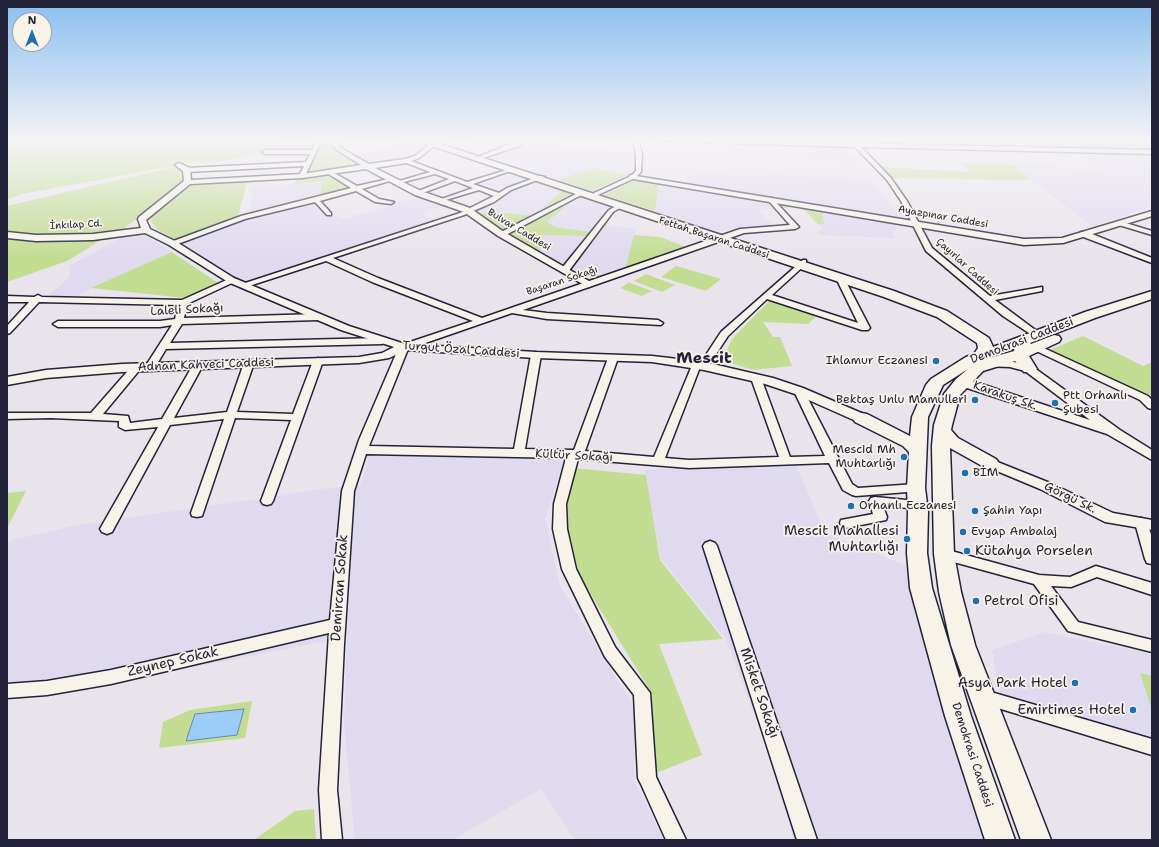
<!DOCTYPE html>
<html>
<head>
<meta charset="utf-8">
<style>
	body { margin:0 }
	#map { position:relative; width:1159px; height:847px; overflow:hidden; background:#e9e4ec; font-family:"Shantell Sans",sans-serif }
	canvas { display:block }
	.frame { position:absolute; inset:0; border:8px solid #22223b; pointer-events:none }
	.north { position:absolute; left:12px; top:12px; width:40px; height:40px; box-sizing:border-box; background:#f7f3e8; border:1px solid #a29fa3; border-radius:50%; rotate:0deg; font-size:11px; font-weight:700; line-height:16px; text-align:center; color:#22223b }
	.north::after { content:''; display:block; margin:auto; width:14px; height:18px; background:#1f6fb2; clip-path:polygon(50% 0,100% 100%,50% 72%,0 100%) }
</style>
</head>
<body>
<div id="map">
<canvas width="1159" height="847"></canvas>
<div class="frame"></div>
<div class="north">N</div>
</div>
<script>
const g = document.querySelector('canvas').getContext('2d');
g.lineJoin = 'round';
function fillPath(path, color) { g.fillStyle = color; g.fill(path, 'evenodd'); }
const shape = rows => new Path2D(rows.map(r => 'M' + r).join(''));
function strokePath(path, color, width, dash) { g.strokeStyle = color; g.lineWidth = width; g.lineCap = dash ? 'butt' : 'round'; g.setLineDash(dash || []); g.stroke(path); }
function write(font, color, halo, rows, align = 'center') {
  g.font = font + ' "Shantell Sans",sans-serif'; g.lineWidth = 3.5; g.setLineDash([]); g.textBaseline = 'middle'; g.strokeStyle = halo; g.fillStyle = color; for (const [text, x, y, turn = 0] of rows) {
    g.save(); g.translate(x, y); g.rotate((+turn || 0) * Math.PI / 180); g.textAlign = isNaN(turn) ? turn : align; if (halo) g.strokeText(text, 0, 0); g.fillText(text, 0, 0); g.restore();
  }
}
fillPath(shape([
	[414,141,423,145,414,157,404,160,372,165,354,155],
	[466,141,517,141,500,149],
	[527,141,560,141,557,146,633,151,632,171,626,177,593,191,487,157,525,144],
	[857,141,1007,141,1012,146,860,144],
	[720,145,847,148,860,163,729,156],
	[1077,152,1152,154,1152,206,1092,227,1013,165,1051,166,1105,172],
	[507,172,563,190,534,216,497,212,477,214,468,208,497,197,472,184],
	[698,174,764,176,773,174,874,181,901,218,684,183,690,176],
	[321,182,321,197,311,200,327,217,335,215,345,219,403,201,423,197,445,205,422,214,435,220,244,282,180,242,249,217,253,186],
	[659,184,769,201,775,208,759,210,774,227,713,231,655,211],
	[575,199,587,199,612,206,598,224,636,229,625,269,591,281,539,253,543,235,588,236,591,232,555,227,547,222],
	[822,210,891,222,897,226,892,235,896,238,816,235,822,228,818,224,824,224],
	[146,236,173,252,92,288,75,297,49,295,70,277,69,266,122,237],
	[370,454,565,456,545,519,560,586,635,709,634,781,664,840,575,840,541,789,452,840,355,840,344,725,347,637,64,693,7,699,7,544,12,540,78,525,337,487,360,486],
	[796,464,825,533,912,568,988,840,794,840,763,738,726,639,661,559,645,470],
	[1044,632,1152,654,1152,748,1002,705,992,650]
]), '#dfdaee');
fillPath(shape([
	[7,141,272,141,273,143,262,152,221,162,189,163,22,194,7,200],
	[1018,141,1152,141,1152,150,1037,147,1022,144],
	[324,143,329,144,360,165,308,173,319,145],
	[962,163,1013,165,1032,180,892,178,881,167,971,172],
	[173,167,180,171,184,182,122,230,97,233,43,235,7,231,7,206],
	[593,168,628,175,593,191,559,180],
	[325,174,352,188,321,197,321,182,294,183,297,178],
	[633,181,659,184,655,211,604,195],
	[247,182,238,216,175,239,156,229,149,218,193,184],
	[563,190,575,194,534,216,503,229,477,214,497,212,534,216],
	[578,196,587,199,575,199,547,222,555,227,591,232,588,236,543,235,539,253,507,233],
	[777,202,822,210,824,224,818,224,801,207,783,208],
	[634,235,661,237,688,248,625,269],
	[7,239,32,241,103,239,67,261,7,282],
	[172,252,218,283,185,298,91,288],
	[676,266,721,279,706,291,661,277],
	[646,274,675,285,662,292,634,281],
	[630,282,630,283,652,291,642,296,620,288],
	[770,300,818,315,808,324,763,322,773,337,780,337,792,366,754,370,726,362,723,359,732,339],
	[1083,336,1143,366,1152,362,1152,395,1141,394,1053,354,1050,350],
	[574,468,646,475,660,560,723,639,659,644,702,755,656,773,651,692,580,577,567,529,568,499],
	[26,491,7,528,7,493],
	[1140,673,1152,676,1152,707,1151,707],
	[252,701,245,738,159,748,163,722,190,710],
	[314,809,316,840,254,840,295,811]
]), '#c2dc92');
const water = shape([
	[244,709,237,735,186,741,195,714,244,709]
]);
fillPath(water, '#9ccdf8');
strokePath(water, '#6b89ac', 1);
const minor = shape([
	[322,141,331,141,319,146,305,176,302,178,299,176,304,166,187,172,184,170,187,168,306,162,310,154,265,154,262,152,265,150,312,150,315,144,322,141],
	[633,141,639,141,642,155,641,172,635,178,598,195,594,195,594,193,631,176,636,171,636,155,633,141],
	[664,141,759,141,1152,150,1152,154,861,147,891,178,907,201,932,248,990,296,1042,287,1042,291,995,300,1038,332,1040,334,1035,337,1003,316,926,251,901,201,887,180,855,147,664,141],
	[406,159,467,182,510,169,510,171,473,184,499,193,507,188,540,176,545,177,511,190,494,202,464,215,333,258,378,278,482,318,740,229,790,225,768,200,768,198,772,198,799,227,795,229,744,233,523,310,547,313,658,320,663,323,661,325,547,319,512,313,408,349,369,446,514,449,531,355,536,352,541,355,525,449,574,450,608,358,613,355,618,358,585,451,654,457,693,363,700,364,721,332,803,260,806,260,806,264,772,295,858,323,836,278,840,276,843,276,870,328,868,330,862,330,767,299,728,336,707,368,700,367,665,458,689,460,779,457,751,378,756,375,761,378,790,457,825,456,794,391,799,388,804,391,852,484,858,488,916,484,920,485,922,488,920,491,856,496,852,495,843,490,829,463,689,468,578,459,566,504,567,529,576,569,615,647,650,693,656,777,686,840,666,840,641,784,638,778,634,695,605,657,562,569,553,529,554,504,566,458,366,454,354,491,344,644,337,790,342,840,322,840,319,790,329,633,111,684,47,695,7,698,7,684,47,681,111,670,330,620,342,491,359,440,399,347,401,345,473,321,372,282,326,261,246,287,243,287,239,285,460,213,494,196,479,190,439,202,439,200,473,188,455,181,420,194,416,194,416,192,449,179,435,174,396,184,396,182,430,172,404,162,403,161,406,159],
	[329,170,357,186,393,178,393,180,362,189,379,199,394,202,391,204,375,202,356,191,320,201,331,213,331,215,327,215,315,202,245,219,175,245,168,243,241,216,351,188,327,173,327,171,329,170],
	[578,193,583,194,504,236,497,234,578,193],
	[618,205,623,206,613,212,568,272,562,272,562,268,609,210,618,205],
	[1119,221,1152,231,1152,235,1119,225,1119,221],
	[1081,232,1087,232,1152,258,1152,263,1081,236,1081,232],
	[231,278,234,278,234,282,187,304,184,318,318,314,322,317,318,320,182,324,170,343,382,338,387,341,382,344,166,349,154,369,150,370,145,367,172,325,160,327,58,327,53,324,58,321,160,321,175,319,178,305,39,302,10,333,7,334,7,326,29,302,7,302,7,296,34,297,38,295,42,297,182,300,231,278],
	[1035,344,1148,396,1152,400,1152,409,1148,408,1140,400,1032,349,1030,347,1032,345,1035,344],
	[318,358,323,361,273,501,271,504,267,505,263,504,261,501,291,420,235,418,203,513,202,516,197,517,192,516,191,513,224,419,170,425,112,532,107,534,102,532,100,529,158,427,125,430,119,427,119,421,51,418,7,419,7,413,91,413,133,365,137,364,142,367,103,414,128,416,130,423,162,419,193,365,198,362,203,365,174,418,227,412,244,363,249,360,254,363,237,412,293,414,313,361,318,358],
	[875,497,917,501,924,512,922,515,918,516,914,515,909,508,883,506,887,517,886,520,846,528,841,526,840,523,841,520,873,514,869,501,871,498,875,497],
	[1141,518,1146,520,1147,523,1152,537,1152,564,1147,563,1145,559,1135,523,1136,520,1141,518],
	[710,541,715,543,717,546,817,840,797,840,703,546,705,543,710,541],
	[944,549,1039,575,1070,577,1096,566,1152,583,1152,595,1097,577,1071,587,1051,586,1078,622,1152,640,1152,652,1068,631,1034,584,939,558,937,554,939,550,944,549],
	[984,690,1152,739,1152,755,978,702,976,697,978,692,984,690]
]);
const tertiary = shape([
	[329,141,336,141,341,148,369,164,405,159,415,156,430,144,434,144,434,146,419,158,406,163,375,168,421,191,470,208,504,232,594,284,589,287,586,286,498,236,464,212,415,195,366,169,302,178,190,184,146,220,150,229,175,241,234,278,349,326,405,344,536,352,652,356,704,362,773,378,803,388,866,415,867,418,861,422,856,421,795,394,765,384,704,370,652,362,536,358,406,350,389,358,359,363,122,372,46,378,7,385,7,377,46,370,122,364,359,357,382,353,394,347,341,330,228,282,169,245,145,233,93,240,36,241,7,238,7,232,36,235,93,234,141,228,138,219,139,217,184,181,183,171,175,165,179,163,190,168,191,180,302,174,361,165,337,150,329,141],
	[517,141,525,141,519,146,483,158,478,157,517,141],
	[630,175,1024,239,1062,238,1152,211,1152,216,1063,243,1024,245,633,179,629,177,630,175],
	[987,361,1010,361,1033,367,1120,430,1152,450,1152,460,1107,434,958,385,956,382,958,379,966,379,1090,420,1025,371,1010,367,983,366,981,364,987,361],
	[990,459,1050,483,1113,513,1152,520,1152,530,1105,522,1040,489,985,466,983,463,985,460,990,459]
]);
const primary = shape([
	[417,141,431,141,894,291,947,311,989,338,993,347,1085,312,1152,291,1152,299,1095,318,1030,343,1031,344,1054,335,1059,336,1061,339,1059,342,1029,356,1037,369,1034,372,1024,372,1015,361,983,371,960,395,952,425,951,430,958,438,996,459,999,463,996,467,990,469,984,467,950,448,954,554,961,592,975,645,1051,840,1021,840,951,645,939,592,934,554,932,446,934,425,944,394,956,379,968,369,943,385,928,417,925,488,928,512,927,553,932,588,971,716,1015,840,985,840,945,716,910,588,907,553,908,512,907,488,909,452,903,446,855,422,853,418,855,414,861,413,867,414,910,436,912,417,926,385,931,379,966,357,974,354,978,348,977,343,937,317,884,297,417,141],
	[1015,348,1014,351,986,359,1015,348]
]);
strokePath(minor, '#22223b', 3);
strokePath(tertiary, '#22223b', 3);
strokePath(primary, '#22223b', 3);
fillPath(minor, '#f7f3e8');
fillPath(tertiary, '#f7f3e8');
fillPath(primary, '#f7f3e8');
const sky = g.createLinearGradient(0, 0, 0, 260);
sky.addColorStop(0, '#89beee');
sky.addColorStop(0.54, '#f5f3f6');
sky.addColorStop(1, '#f5f3f600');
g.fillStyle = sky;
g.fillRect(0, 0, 1159, 260);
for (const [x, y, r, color] of [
	[936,361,4,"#1f6fb2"],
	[975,400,4,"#1f6fb2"],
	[1055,403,4,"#1f6fb2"],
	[904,457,4,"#1f6fb2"],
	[965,473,4,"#1f6fb2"],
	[851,506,4,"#1f6fb2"],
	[975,511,4,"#1f6fb2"],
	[963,532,4,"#1f6fb2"],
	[907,539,4,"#1f6fb2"],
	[967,551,4,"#1f6fb2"],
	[976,601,4,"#1f6fb2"],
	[1075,683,4,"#1f6fb2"],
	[1133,710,4,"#1f6fb2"]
]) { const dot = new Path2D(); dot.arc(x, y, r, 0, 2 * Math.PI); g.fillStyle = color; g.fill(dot); strokePath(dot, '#f7f3e8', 1.5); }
write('10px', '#22223b', '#f7f3e8', [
	["Ayazpınar Caddesi",943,217,10],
	["İnkılap Cd.",76,225,-3],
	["Bulvar Caddesi",519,230,31],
	["Fettah Başaran Caddesi",714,238,18],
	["Çayırlar Caddesi",967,267,42],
	["Başaran Sokağı",562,281,-18]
]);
write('12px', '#22223b', '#f7f3e8', [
	["Laleli Sokağı",187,310,-3],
	["Demokrasi Caddesi",1022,341,-21],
	["Turgut Özal Caddesi",461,350,4],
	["Adnan Kahveci Caddesi",206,365,-2],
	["Karakuş Sk.",1005,396,19],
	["Kültür Sokağı",574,456,3],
	["Görgü Sk.",1070,498,26],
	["Demokrasi Caddesi",972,755,72]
]);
write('12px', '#22223b', '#f7f3e8', [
	["Ihlamur Eczanesi",928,361,"right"],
	["Ptt Orhanlı",1063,396],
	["Şubesi",1063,410],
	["Bektaş Unlu Mamulleri",967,400,"right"],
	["Mescid Mh",896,450,"right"],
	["Muhtarlığı",896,464,"right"],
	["BİM",973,473],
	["Orhanlı Eczanesi",859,506],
	["Şahin Yapı",983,511],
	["Evyap Ambalaj",971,532]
], 'left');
write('14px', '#22223b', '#f7f3e8', [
	["Mescit Mahallesi",899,531],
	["Muhtarlığı",899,547],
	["Kütahya Porselen",975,551,"left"],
	["Petrol Ofisi",984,601,"left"],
	["Asya Park Hotel",1067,683],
	["Emirtimes Hotel",1125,710]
], 'right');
write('14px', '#22223b', '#f7f3e8', [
	["Demircan Sokak",340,588,-86],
	["Zeynep Sokak",173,662,-13],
	["Misket Sokağı",759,693,71]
]);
write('bold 16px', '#22223b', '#f7f3e8', [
	["Mescit",704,359]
]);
</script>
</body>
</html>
